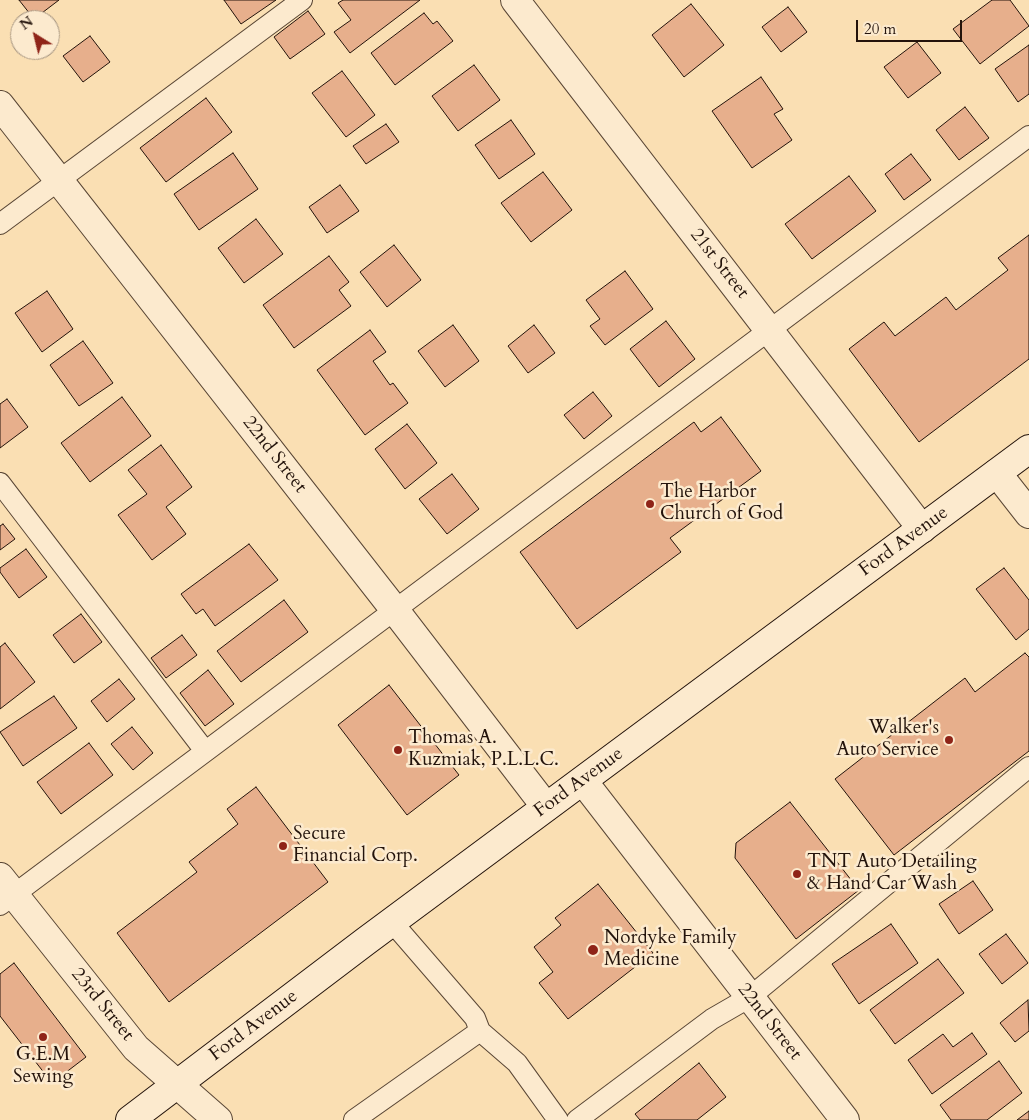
<!DOCTYPE html>
<html>
<head>
<meta charset="utf-8">
<style>
	body { margin:0 }
	#map { position:relative; width:1029px; height:1120px; overflow:hidden; background:#fadfb3; font-family:Cardo,serif }
	canvas { display:block }
	.north { position:absolute; left:10px; top:10px; width:50px; height:50px; box-sizing:border-box; background:#fceace; border:1px solid #a59480; border-radius:50%; rotate:324deg; font-size:14px; font-weight:700; line-height:20px; text-align:center; color:#23130b }
	.north::after { content:''; display:block; margin:auto; width:18px; height:22px; background:#8f2418; clip-path:polygon(50% 0,100% 100%,50% 72%,0 100%) }
	.scale { position:absolute; left:856px; top:20px; width:106px; height:22px; box-sizing:border-box; border:2px solid #23130b; border-top:0; padding-left:6px; font-size:15px; line-height:18px; white-space:nowrap; color:#23130b; -webkit-text-stroke:4px #fceace; paint-order:stroke }
</style>
</head>
<body>
<div id="map">
<canvas width="1029" height="1120"></canvas>
<div class="north">N</div>
<div class="scale">20 m</div>
</div>
<script>
const g = document.querySelector('canvas').getContext('2d');
g.lineJoin = 'round';
function fillPath(path, color) { g.fillStyle = color; g.fill(path, 'evenodd'); }
const shape = rows => new Path2D(rows.map(r => 'M' + r).join(''));
function strokePath(path, color, width, dash) { g.strokeStyle = color; g.lineWidth = width; g.lineCap = dash ? 'butt' : 'round'; g.setLineDash(dash || []); g.stroke(path); }
function write(font, color, halo, rows, align = 'center') {
  g.font = font + ' Cardo,serif'; g.lineWidth = 5; g.setLineDash([]); g.textBaseline = 'middle'; g.strokeStyle = halo; g.fillStyle = color; for (const [text, x, y, turn = 0] of rows) {
    g.save(); g.translate(x, y); g.rotate((+turn || 0) * Math.PI / 180); g.textAlign = isNaN(turn) ? turn : align; if (halo) g.strokeText(text, 0, 0); g.fillText(text, 0, 0); g.restore();
  }
}
const building = shape([
	[19,0,59,0,34,19,19,0],
	[224,0,276,0,241,24,224,0],
	[343,0,420,0,350,53,334,32,351,20,338,3,343,0],
	[992,0,1010,0,1029,26,980,64,953,29,992,0],
	[691,4,724,45,684,77,652,35,691,4],
	[788,7,807,32,781,52,762,27,788,7],
	[308,11,325,34,290,59,274,37,308,11],
	[424,13,433,24,437,21,453,41,395,85,371,53,424,13],
	[90,36,110,62,83,82,63,56,90,36],
	[917,42,941,73,908,98,884,67,917,42],
	[1029,45,1029,94,1018,102,995,69,1029,45],
	[474,65,500,100,458,131,432,96,474,65],
	[342,71,375,115,346,137,312,93,342,71],
	[761,77,783,109,774,114,792,140,752,168,712,111,761,77],
	[206,98,232,132,166,182,140,148,206,98],
	[965,107,989,138,959,160,936,130,965,107],
	[511,120,535,154,499,179,475,145,511,120],
	[386,124,399,142,366,164,353,146,386,124],
	[233,153,258,189,199,230,174,194,233,153],
	[911,154,931,180,904,200,885,174,911,154],
	[543,172,572,210,531,242,501,203,543,172],
	[849,176,876,211,812,259,785,224,849,176],
	[340,185,359,211,327,233,309,207,340,185],
	[256,219,283,254,244,283,218,248,256,219],
	[1029,235,1029,359,919,442,849,349,884,322,895,336,946,297,956,310,1008,270,998,258,1029,235],
	[394,245,421,280,387,307,360,272,394,245],
	[329,256,349,282,339,290,351,306,294,348,263,305,329,256],
	[625,271,653,309,605,345,590,326,600,319,586,300,625,271],
	[47,291,73,329,42,352,15,313,47,291],
	[666,321,695,359,659,387,630,349,666,321],
	[453,325,479,361,445,387,418,351,453,325],
	[534,325,555,353,528,373,508,346,534,325],
	[370,330,386,352,373,361,390,385,393,383,408,403,365,435,317,370,370,330],
	[83,341,113,383,79,406,50,365,83,341],
	[593,392,612,416,584,439,564,415,593,392],
	[122,397,151,436,90,482,61,443,122,397],
	[7,399,28,427,0,448,0,404,7,399],
	[721,417,761,471,670,538,681,552,577,629,520,552,694,422,701,432,721,417],
	[407,424,437,463,405,489,375,449,407,424],
	[161,445,192,487,166,507,186,534,152,560,118,515,147,494,128,470,161,445],
	[452,474,479,509,447,534,419,499,452,474],
	[3,524,15,539,0,550,0,526,3,524],
	[249,544,278,580,215,626,203,609,196,614,181,594,249,544],
	[26,549,47,577,19,598,0,572,0,568,26,549],
	[1004,568,1029,600,1029,629,1016,640,976,589,1004,568],
	[284,600,308,632,241,682,217,651,284,600],
	[81,614,102,642,74,663,53,635,81,614],
	[182,635,197,655,166,678,151,658,182,635],
	[5,643,35,682,0,709,0,647,5,643],
	[1025,653,1029,657,1029,751,894,855,835,779,965,678,975,692,1025,653],
	[208,670,234,704,205,726,180,693,208,670],
	[119,679,135,699,107,722,91,701,119,679],
	[389,685,459,775,407,815,338,725,389,685],
	[54,696,77,728,23,766,0,732,54,696],
	[132,727,153,753,133,770,111,744,132,727],
	[89,743,113,775,61,814,37,782,89,743],
	[256,787,328,882,169,1002,117,933,197,872,189,862,238,824,227,809,256,787],
	[790,802,859,890,796,939,735,858,736,843,790,802],
	[973,881,993,910,959,934,939,904,973,881],
	[598,884,653,953,568,1019,539,983,553,972,534,947,561,925,555,918,598,884],
	[891,924,918,963,859,1004,832,964,891,924],
	[1006,934,1028,963,1002,984,979,954,1006,934],
	[938,959,964,993,895,1044,870,1010,938,959],
	[14,963,86,1057,52,1083,0,1016,0,974,14,963],
	[1028,1000,1029,1031,1015,1042,1000,1023,1028,1000],
	[972,1033,987,1054,932,1094,908,1060,943,1034,953,1047,972,1033],
	[999,1061,1022,1093,987,1120,951,1120,940,1105,999,1061],
	[699,1063,726,1097,697,1120,640,1120,635,1114,699,1063],
	[1029,1111,1029,1120,1017,1120,1029,1111]
]);
fillPath(building, '#e7af8c');
strokePath(building, '#23130b', 1);
const service = shape([
	[0,224,302,0],
	[0,483,205,751],
	[0,905,1029,136],
	[480,1031,517,1063,558,1120],
	[354,1120,480,1031,475,1018,392,922],
	[577,1120,712,1019,750,997,1029,767]
]);
const minor = shape([
	[515,0,922,529],
	[0,105,394,609,546,807],
	[997,473,1029,514],
	[583,781,845,1120],
	[0,877,136,1048,218,1120]
]);
const secondary = shape([
	[130,1120,366,941,1029,449]
]);
strokePath(service, '#594635', 22);
strokePath(minor, '#594635', 30);
strokePath(secondary, '#23130b', 30);
strokePath(service, '#fceace', 20);
strokePath(minor, '#fceace', 28);
strokePath(secondary, '#fceace', 28);
for (const [x, y, r, color] of [
	[650,504,5,"#8f2418"],
	[949,740,5,"#8f2418"],
	[398,750,5,"#8f2418"],
	[283,846,5,"#8f2418"],
	[797,874,5,"#8f2418"],
	[593,950,6,"#8f2418"],
	[43,1037,5,"#8f2418"]
]) { const dot = new Path2D(); dot.arc(x, y, r, 0, 2 * Math.PI); g.fillStyle = color; g.fill(dot); strokePath(dot, '#fceace', 2); }
write('19px', '#23130b', '#fceace', [
	["21st Street",719,264,52],
	["22nd Street",274,455,52],
	["Ford Avenue",904,542,-36],
	["Ford Avenue",579,783,-36],
	["23rd Street",102,1005,51],
	["22nd Street",769,1022,52],
	["Ford Avenue",254,1026,-37]
]);
write('19px', '#23130b', '#fceace', [
	["The Harbor",660,493],
	["Church of God",660,515],
	["Walker's",939,729,"right"],
	["Auto Service",939,751,"right"],
	["Thomas A.",408,739],
	["Kuzmiak, P.L.L.C.",408,761],
	["Secure",293,835],
	["Financial Corp.",293,857],
	["TNT Auto Detailing",807,863],
	["& Hand Car Wash",807,885],
	["Nordyke Family",604,939],
	["Medicine",604,961],
	["G.E.M",43,1056,"center"],
	["Sewing",43,1078,"center"]
], 'left');
</script>
</body>
</html>
